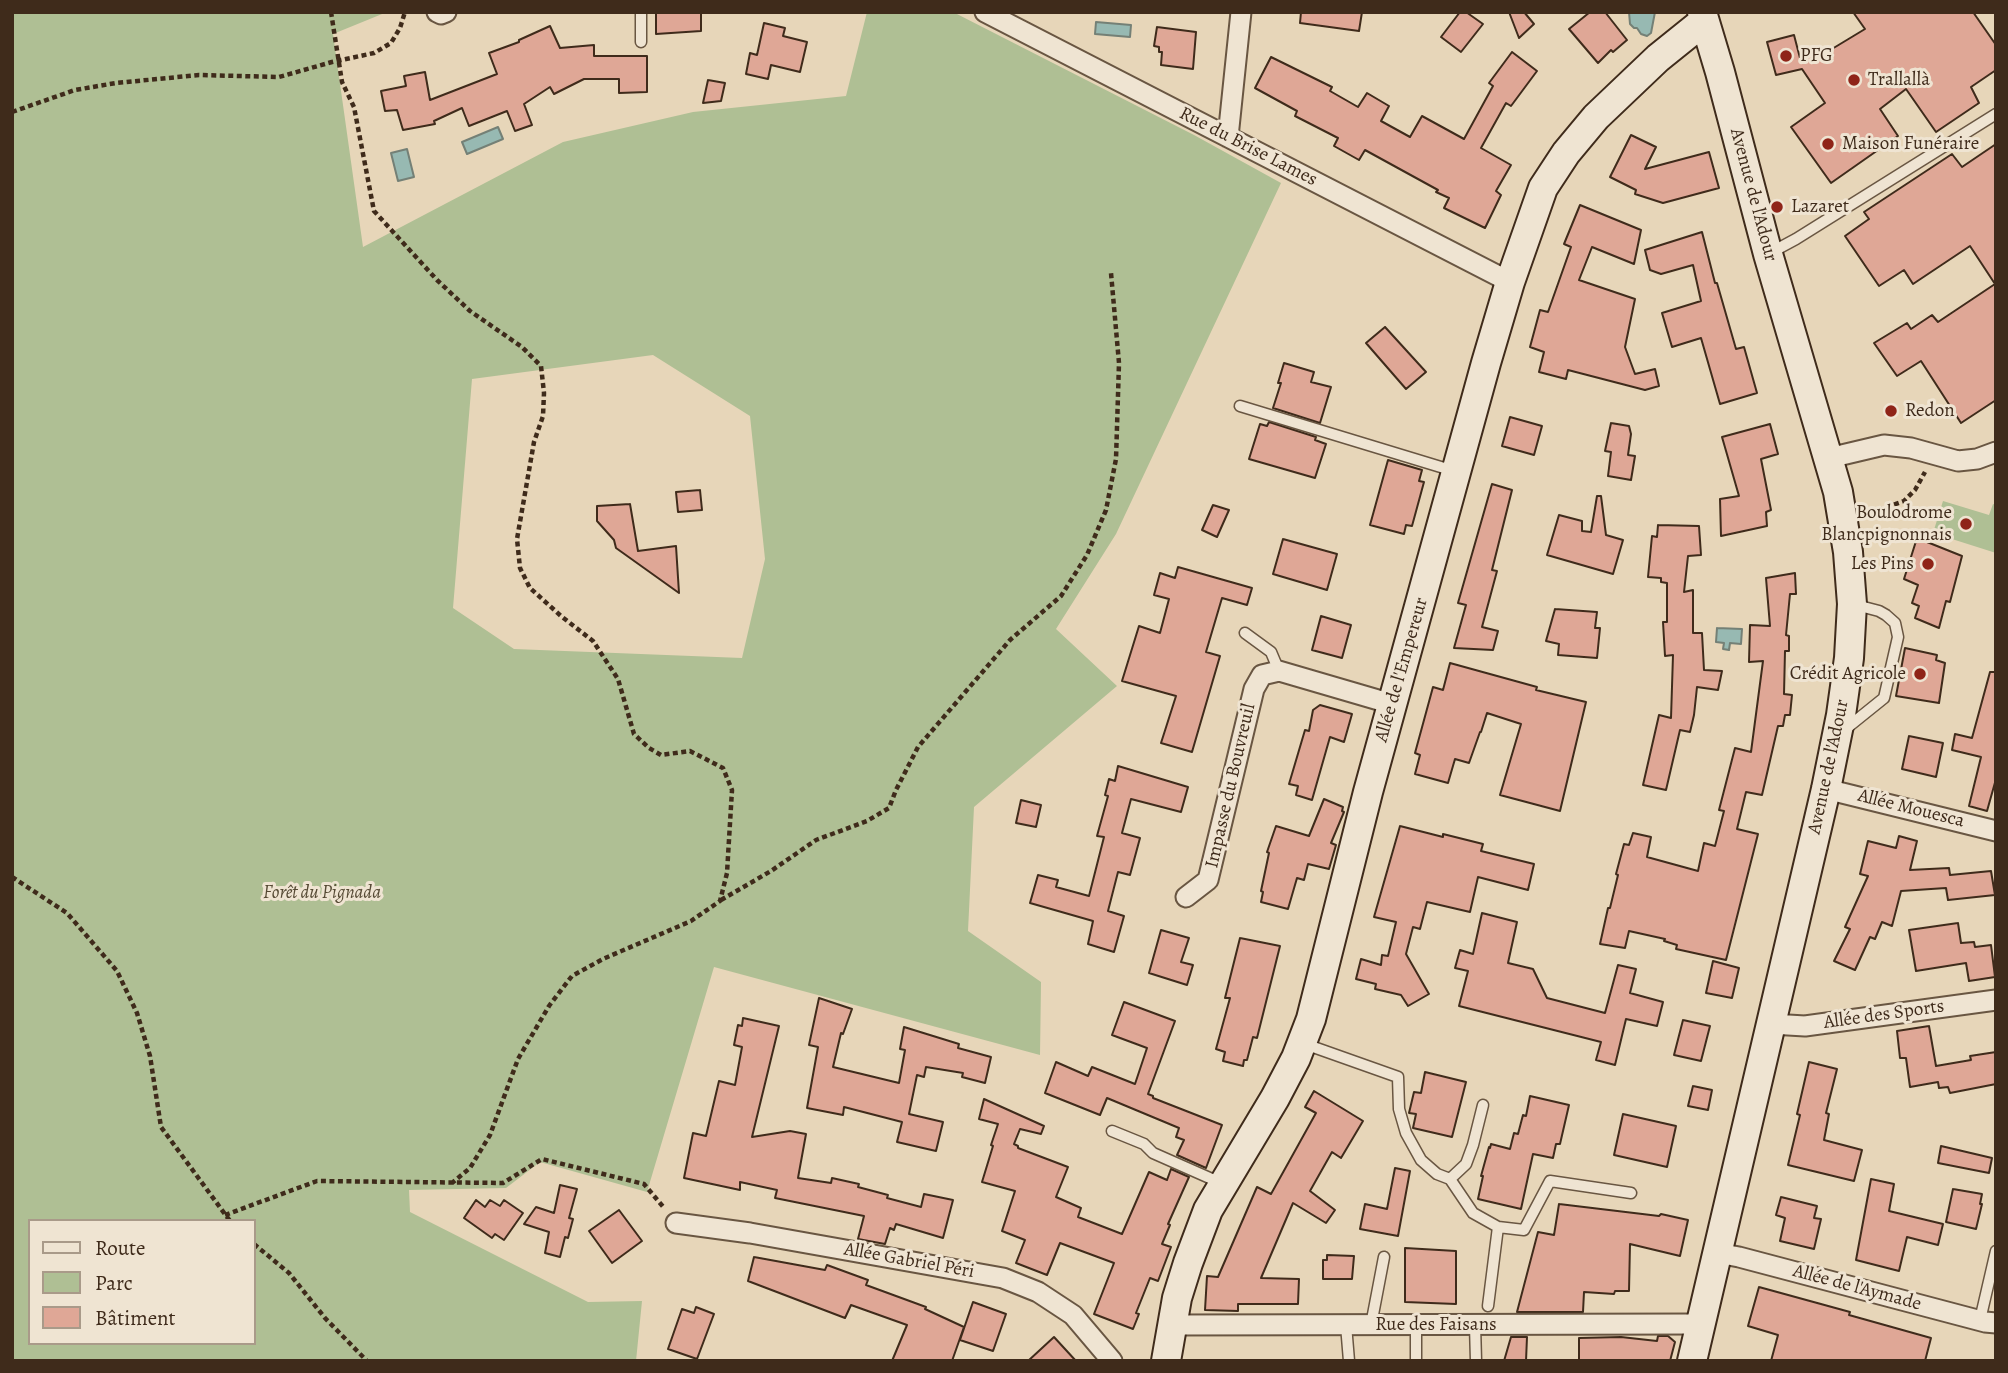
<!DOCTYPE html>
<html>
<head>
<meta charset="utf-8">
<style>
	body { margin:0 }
	#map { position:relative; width:2008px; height:1373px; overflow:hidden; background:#e7d6b9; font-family:Alegreya,serif }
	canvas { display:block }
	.frame { position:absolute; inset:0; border:14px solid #3f2b1b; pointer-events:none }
	.legend { position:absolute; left:28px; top:1219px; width:228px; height:126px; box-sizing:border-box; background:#efe4d2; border:2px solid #a99a89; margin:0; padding:9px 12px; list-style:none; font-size:21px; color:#3f2b1b }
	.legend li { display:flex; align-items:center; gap:14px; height:35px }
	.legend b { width:35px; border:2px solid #a99a89 }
</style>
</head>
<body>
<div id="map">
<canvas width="2008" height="1373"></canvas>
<div class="frame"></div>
<ul class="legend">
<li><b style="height:9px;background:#efe4d2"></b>Route</li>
<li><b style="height:19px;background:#afbf94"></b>Parc</li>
<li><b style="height:19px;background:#dfa796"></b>Bâtiment</li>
</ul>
</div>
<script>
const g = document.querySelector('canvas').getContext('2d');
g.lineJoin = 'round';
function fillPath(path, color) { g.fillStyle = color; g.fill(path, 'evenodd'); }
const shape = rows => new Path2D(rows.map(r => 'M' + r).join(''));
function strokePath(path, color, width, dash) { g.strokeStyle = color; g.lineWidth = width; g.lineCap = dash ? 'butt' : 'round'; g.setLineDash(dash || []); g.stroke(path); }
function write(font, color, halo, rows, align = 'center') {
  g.font = font + ' Alegreya,serif'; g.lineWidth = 6; g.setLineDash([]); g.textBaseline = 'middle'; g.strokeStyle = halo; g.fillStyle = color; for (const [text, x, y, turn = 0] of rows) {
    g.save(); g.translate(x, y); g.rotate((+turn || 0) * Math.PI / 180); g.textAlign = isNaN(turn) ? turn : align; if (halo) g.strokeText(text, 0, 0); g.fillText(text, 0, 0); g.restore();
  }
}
fillPath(shape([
	[12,12,387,12,333,34,363,247,563,142,693,112,846,96,867,12,953,12,1194,135,1281,183,1116,534,1056,629,1117,686,974,807,968,931,1041,982,1040,1055,714,967,647,1192,540,1162,506,1188,409,1190,410,1212,588,1302,642,1301,636,1361,12,1361],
	[653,355,750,416,765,559,742,658,514,649,453,608,472,379],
	[30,1221,254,1221,254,1343,30,1343],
	[1943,501,1989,515,1993,504,1996,505,1996,553,1933,533]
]), '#afbf94');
const water = shape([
	[1629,12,1655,12,1651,33,1647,36,1641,34,1637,28,1634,28,1630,24,1629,12],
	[1096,22,1131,25,1130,37,1095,34,1096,22],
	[498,127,503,139,467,154,462,142,498,127],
	[407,149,414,177,398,181,391,153,407,149],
	[1717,628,1742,629,1741,644,1730,643,1729,650,1723,649,1724,643,1716,642,1717,628]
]);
fillPath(water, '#97b9b2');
strokePath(water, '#748076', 2);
const building = shape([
	[656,12,701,12,701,31,656,34,656,12],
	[1301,12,1362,12,1359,31,1300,23,1301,12],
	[1460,12,1466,12,1483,24,1461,52,1441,37,1460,12],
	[1509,12,1524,12,1534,24,1519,38,1509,12],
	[1590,12,1605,12,1627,40,1613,52,1611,50,1598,63,1569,29,1590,12],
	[1853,12,1973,12,1996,45,1996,70,1971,87,1979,103,1936,132,1906,89,1880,109,1898,136,1831,183,1791,127,1825,103,1802,69,1776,75,1767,42,1794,35,1800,58,1818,47,1822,55,1865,29,1853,12],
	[764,23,785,28,783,36,807,42,800,72,771,65,768,79,746,74,750,53,757,55,764,23],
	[550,26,560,48,594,45,594,56,647,56,647,92,619,93,619,79,584,79,554,94,550,87,524,104,532,125,515,131,507,111,469,126,462,108,434,121,435,124,403,130,397,110,385,111,381,91,406,86,404,76,425,72,430,100,497,74,489,53,519,42,519,40,550,26],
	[1157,27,1196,32,1193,69,1161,65,1162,52,1159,52,1159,47,1154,46,1157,27],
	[1512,52,1537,71,1511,106,1506,103,1481,148,1511,165,1496,191,1501,195,1485,228,1444,208,1449,198,1436,192,1438,190,1365,150,1359,160,1334,146,1338,138,1295,116,1297,111,1255,88,1271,57,1332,87,1330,91,1358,107,1367,93,1389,106,1381,121,1410,137,1422,116,1464,139,1493,86,1489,83,1512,52],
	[708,80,725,83,721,101,703,103,708,80],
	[1631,135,1656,147,1645,169,1709,152,1719,188,1663,203,1635,194,1636,190,1610,177,1631,135],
	[1996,144,1996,400,1961,423,1921,361,1897,376,1874,343,1907,323,1911,329,1932,315,1938,322,1995,284,1970,246,1913,284,1904,270,1879,286,1845,236,1869,219,1864,212,1952,154,1962,167,1996,144],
	[1580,205,1641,230,1634,264,1592,247,1579,280,1635,299,1625,347,1635,374,1655,369,1659,386,1645,390,1568,370,1566,379,1539,372,1544,352,1530,347,1540,310,1548,312,1571,247,1564,244,1580,205],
	[1702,232,1715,283,1717,283,1736,349,1744,347,1757,393,1720,404,1701,338,1672,347,1662,313,1701,301,1693,265,1661,274,1650,270,1645,250,1702,232],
	[1385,327,1426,372,1406,389,1366,343,1385,327],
	[1284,363,1314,372,1311,382,1331,387,1320,423,1273,408,1281,383,1278,383,1284,363],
	[1510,417,1542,426,1534,455,1502,446,1510,417],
	[1269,422,1316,437,1315,440,1326,444,1315,478,1249,459,1260,424,1267,426,1269,422],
	[1611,423,1629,426,1631,434,1628,455,1635,456,1631,480,1608,476,1611,452,1605,451,1611,423],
	[1770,424,1778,454,1761,459,1771,510,1766,512,1767,526,1721,536,1720,499,1739,496,1722,437,1770,424],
	[1388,460,1422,470,1419,481,1424,482,1412,526,1406,525,1404,534,1370,525,1388,460],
	[1492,484,1512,490,1492,570,1497,571,1482,627,1498,631,1493,650,1454,648,1466,605,1458,603,1492,484],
	[700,490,702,510,678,512,676,492,700,490],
	[1597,496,1601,496,1606,535,1623,540,1613,574,1547,555,1559,515,1582,521,1582,531,1591,532,1597,496],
	[630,504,638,551,676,546,679,593,616,548,614,540,597,521,597,506,630,504],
	[1213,505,1229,510,1217,537,1202,530,1213,505],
	[1658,525,1699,526,1701,555,1688,556,1684,592,1693,590,1693,633,1702,633,1704,670,1722,671,1718,690,1697,687,1694,715,1690,732,1680,730,1666,790,1643,785,1659,715,1671,718,1673,655,1665,656,1663,622,1667,622,1667,583,1661,582,1661,578,1648,577,1652,536,1657,537,1658,525],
	[1917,538,1962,556,1950,602,1946,601,1939,628,1915,618,1919,606,1912,603,1918,585,1904,579,1917,538],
	[1283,539,1337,554,1327,590,1273,574,1283,539],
	[1178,567,1252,588,1247,605,1222,598,1206,652,1220,656,1192,752,1161,743,1176,696,1122,681,1139,626,1160,633,1169,599,1154,595,1160,573,1175,578,1178,567],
	[1795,573,1796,594,1790,594,1786,635,1789,636,1789,651,1785,651,1784,694,1792,695,1790,715,1785,715,1783,726,1778,726,1762,795,1746,792,1737,829,1758,834,1726,960,1676,949,1677,945,1664,941,1665,939,1629,931,1625,948,1600,944,1608,908,1610,908,1618,875,1616,874,1624,844,1629,845,1633,833,1651,837,1647,857,1698,871,1704,843,1715,846,1724,811,1719,810,1735,748,1751,752,1763,661,1749,662,1750,625,1770,626,1766,578,1795,573],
	[1555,609,1597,612,1595,628,1600,628,1597,658,1558,655,1559,644,1546,641,1555,609],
	[1321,616,1351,625,1342,658,1312,650,1321,616],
	[1905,648,1937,655,1936,660,1945,663,1939,703,1896,696,1905,648],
	[1450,663,1537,687,1536,690,1586,702,1560,811,1500,795,1521,724,1487,713,1481,732,1480,732,1469,763,1455,759,1448,783,1415,774,1420,755,1415,753,1433,687,1443,690,1450,663],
	[1990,672,1996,672,1996,779,1987,811,1969,806,1981,757,1952,750,1955,734,1972,738,1990,672],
	[1320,705,1352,714,1344,742,1330,737,1312,800,1296,795,1298,786,1289,784,1305,730,1309,731,1313,710,1320,705],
	[1909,736,1943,743,1936,777,1902,769,1909,736],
	[1118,766,1188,787,1181,812,1131,799,1122,833,1140,838,1130,875,1118,872,1108,911,1124,916,1114,952,1088,944,1093,921,1030,903,1038,875,1058,880,1056,887,1089,896,1104,837,1097,836,1108,796,1105,795,1109,779,1115,781,1118,766],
	[1324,799,1343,807,1342,811,1344,812,1331,843,1336,845,1329,869,1308,864,1304,880,1297,878,1288,909,1261,902,1263,892,1261,891,1269,853,1267,852,1276,826,1309,836,1324,799],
	[1021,800,1041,805,1036,827,1016,823,1021,800],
	[1400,826,1443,837,1443,834,1483,844,1481,851,1534,864,1528,890,1478,877,1470,912,1427,902,1420,929,1413,927,1406,954,1429,994,1408,1006,1401,995,1375,989,1376,984,1356,979,1361,959,1381,965,1382,955,1388,956,1396,922,1374,917,1400,826],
	[1899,836,1917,841,1910,870,1949,868,1950,875,1991,871,1995,895,1948,900,1946,888,1901,891,1892,926,1882,922,1875,939,1870,937,1855,970,1834,961,1850,929,1845,927,1868,876,1860,874,1868,841,1896,848,1899,836],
	[1482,913,1517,922,1508,963,1533,969,1547,998,1605,1013,1618,965,1636,969,1630,993,1663,1002,1657,1026,1626,1019,1615,1065,1596,1060,1601,1042,1459,1006,1468,971,1455,968,1460,950,1473,954,1482,913],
	[1958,923,1961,943,1974,942,1975,947,1991,945,1995,977,1969,981,1966,963,1916,971,1909,930,1958,923],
	[1161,930,1189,938,1181,962,1193,965,1187,985,1149,973,1161,930],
	[1240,938,1280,946,1257,1038,1253,1037,1247,1060,1244,1060,1243,1066,1223,1061,1225,1052,1216,1049,1230,998,1225,998,1240,938],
	[1713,961,1739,968,1732,998,1706,993,1713,961],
	[819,998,852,1009,843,1034,841,1033,833,1067,899,1083,905,1050,900,1049,904,1027,959,1044,958,1048,991,1057,985,1083,962,1077,963,1073,926,1067,924,1077,917,1075,909,1114,943,1122,936,1151,897,1142,902,1122,844,1107,843,1115,807,1108,818,1047,809,1045,819,998],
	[1124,1002,1175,1021,1148,1094,1153,1096,1153,1098,1222,1125,1206,1168,1177,1155,1184,1140,1176,1137,1179,1128,1107,1098,1100,1115,1045,1093,1056,1062,1088,1076,1092,1067,1135,1084,1147,1048,1112,1035,1124,1002],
	[743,1018,779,1026,752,1137,790,1131,806,1134,798,1178,831,1183,832,1178,859,1184,858,1187,888,1195,887,1198,921,1207,924,1194,953,1200,943,1238,896,1224,894,1230,890,1228,885,1244,858,1239,864,1216,775,1198,777,1190,740,1182,740,1190,684,1178,693,1133,706,1136,719,1081,735,1085,742,1047,734,1045,738,1025,742,1026,743,1018],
	[1683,1020,1710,1026,1701,1061,1674,1055,1683,1020],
	[1929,1026,1936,1066,1971,1060,1970,1056,1996,1052,1996,1084,1950,1093,1948,1087,1939,1088,1938,1082,1910,1087,1906,1058,1900,1058,1897,1031,1929,1026],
	[1809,1062,1837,1069,1826,1113,1829,1114,1824,1140,1862,1150,1854,1181,1788,1165,1800,1115,1797,1114,1809,1062],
	[1425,1072,1466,1082,1452,1137,1413,1128,1416,1114,1409,1113,1414,1092,1421,1093,1425,1072],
	[1693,1086,1712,1090,1708,1110,1688,1106,1693,1086],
	[1314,1091,1363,1121,1341,1158,1332,1152,1310,1191,1335,1210,1326,1223,1293,1203,1261,1278,1299,1279,1298,1304,1238,1304,1238,1311,1205,1310,1207,1276,1218,1277,1257,1187,1271,1194,1316,1113,1305,1107,1314,1091],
	[1530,1096,1569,1105,1560,1144,1556,1144,1553,1158,1533,1154,1521,1209,1478,1199,1483,1176,1481,1176,1489,1147,1490,1148,1491,1144,1510,1149,1514,1133,1518,1134,1523,1115,1526,1116,1530,1096],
	[984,1099,1044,1126,1041,1134,1020,1129,1014,1144,1018,1146,1018,1148,1068,1167,1056,1197,1081,1208,1078,1217,1122,1234,1149,1172,1167,1180,1171,1169,1189,1177,1168,1224,1170,1225,1162,1244,1171,1247,1158,1281,1150,1278,1136,1313,1139,1314,1133,1329,1094,1314,1114,1263,1060,1243,1047,1275,1016,1263,1025,1240,1002,1231,1015,1191,982,1182,993,1146,991,1145,998,1124,979,1119,984,1099],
	[1623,1114,1676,1126,1667,1167,1614,1155,1623,1114],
	[1941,1146,1992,1158,1989,1173,1938,1163,1941,1146],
	[1395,1168,1410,1171,1398,1236,1360,1229,1365,1204,1387,1209,1395,1168],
	[1871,1179,1894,1184,1889,1211,1943,1224,1938,1245,1907,1237,1899,1271,1856,1260,1871,1179],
	[560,1185,577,1189,569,1218,573,1219,568,1238,565,1237,560,1257,545,1253,549,1232,524,1224,536,1207,554,1213,560,1185],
	[1953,1189,1982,1194,1980,1204,1982,1204,1976,1229,1946,1222,1953,1189],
	[1781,1197,1817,1206,1814,1218,1821,1219,1814,1249,1780,1241,1785,1218,1776,1215,1781,1197],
	[476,1200,485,1207,490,1200,500,1206,504,1200,523,1213,504,1240,495,1234,492,1238,464,1218,476,1200],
	[1559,1204,1659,1216,1661,1214,1688,1220,1680,1256,1630,1244,1629,1291,1615,1291,1614,1294,1584,1292,1583,1312,1517,1312,1538,1232,1554,1235,1559,1204],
	[619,1210,642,1241,612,1263,589,1231,619,1210],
	[1405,1248,1456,1251,1456,1304,1405,1302,1405,1248],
	[1327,1255,1354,1256,1352,1279,1323,1279,1323,1260,1327,1260,1327,1255],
	[754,1257,825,1270,827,1265,868,1280,866,1285,926,1307,925,1309,964,1327,952,1361,892,1361,907,1325,851,1305,845,1318,748,1281,754,1257],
	[1759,1287,1850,1312,1849,1315,1931,1338,1925,1361,1771,1361,1778,1335,1748,1326,1759,1287],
	[973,1302,1006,1314,993,1351,960,1340,973,1302],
	[696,1307,714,1314,697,1359,668,1349,682,1309,694,1313,696,1307],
	[1658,1336,1668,1336,1675,1342,1670,1361,1579,1361,1579,1338,1621,1337,1657,1341,1658,1336],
	[1054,1337,1076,1361,1028,1361,1054,1337],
	[1511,1337,1527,1337,1526,1361,1504,1361,1511,1337]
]);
fillPath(building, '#dfa796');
strokePath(building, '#3f2b1b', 2);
const lane = shape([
	[641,42,641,12],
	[1770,253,1796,239,1996,114],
	[1240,406,1454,471],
	[1245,633,1271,652,1279,671],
	[1843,731,1884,698,1898,637,1895,623,1886,615,1879,611,1856,605],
	[1302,1043,1398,1077,1399,1109,1406,1133,1421,1160,1437,1174,1450,1179,1466,1164,1473,1145,1483,1105],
	[1112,1131,1144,1144,1153,1153,1221,1183],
	[1450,1179,1473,1213,1498,1227,1524,1230,1550,1181,1631,1193],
	[1488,1306,1498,1227],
	[1980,1320,1996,1251],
	[1346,1325,1349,1361],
	[1371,1325,1384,1257],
	[1416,1325,1416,1361],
	[1475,1325,1476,1361]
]);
const street = shape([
	[437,12,441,14,446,12],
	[985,12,1510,282],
	[1228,137,1241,12],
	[1829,458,1884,445,1911,448,1958,461,1977,459,1996,452],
	[1826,789,1996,831],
	[1186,897,1208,880,1254,689,1262,675,1279,671,1392,704],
	[1771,1024,1805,1026,1996,1000],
	[676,1223,750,1233,1003,1278,1038,1292,1073,1315,1112,1361],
	[1718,1253,1739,1257,1985,1322,1996,1323],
	[1172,1325,1700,1324]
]);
const secondary = shape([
	[1166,1361,1177,1298,1188,1263,1208,1210,1275,1098,1296,1058,1311,1019,1368,792,1486,363,1510,282,1543,188,1566,153,1596,117,1658,58,1704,21],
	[1692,1361,1826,789,1841,715,1849,658,1852,604,1848,552,1838,492,1768,254,1720,72,1702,12]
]);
strokePath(lane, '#695642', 13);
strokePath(street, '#695642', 23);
strokePath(secondary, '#3f2b1b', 32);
strokePath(shape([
	[331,12,342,82,354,107,374,211,437,280,470,311,522,347,541,366,544,393,543,416,534,442,517,539,520,568,530,588,561,616,593,641,618,679,634,734,649,748,661,755,690,751,723,768,732,790,727,873,720,901,691,921,603,959,572,976,549,1006,518,1059,490,1135,470,1168,452,1183],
	[12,112,75,90,116,83,199,75,279,77,332,62,374,53,391,43,400,28,405,12],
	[1870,513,1904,501,1915,490,1925,472],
	[12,877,67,913,117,971,137,1013,150,1056,161,1127,230,1221],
	[721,900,771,871,816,840,867,821,889,808,896,790,918,747,1010,640,1061,596,1087,555,1106,510,1116,459,1119,363,1111,273],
	[225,1215,317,1181,503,1183,542,1159,644,1184,665,1209],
	[254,1244,289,1273,325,1318,367,1361]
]), '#3f2b1b', 4.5, [5, 3.5]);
strokePath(lane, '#efe4d2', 10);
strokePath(street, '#efe4d2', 19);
strokePath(secondary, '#efe4d2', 28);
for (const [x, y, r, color] of [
	[1786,56,7,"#8f2418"],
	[1854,80,7,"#8f2418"],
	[1828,144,7,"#8f2418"],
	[1777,207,7,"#8f2418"],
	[1891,411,7,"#8f2418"],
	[1966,524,7,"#8f2418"],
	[1928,564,7,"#8f2418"],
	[1920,674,7,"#8f2418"]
]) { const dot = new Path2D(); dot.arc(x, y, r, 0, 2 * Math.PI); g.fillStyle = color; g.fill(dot); strokePath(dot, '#efe4d2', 2.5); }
write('19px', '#3f2b1b', '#efe4d2', [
	["PFG",1800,56],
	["Trallallà",1868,80],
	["Maison Funéraire",1842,144],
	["Lazaret",1791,207],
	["Redon",1905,411],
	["Boulodrome",1952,513,"right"],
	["Blancpignonnais",1952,535,"right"],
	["Les Pins",1914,564,"right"],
	["Crédit Agricole",1906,674,"right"]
], 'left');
write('19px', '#3f2b1b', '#efe4d2', [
	["Rue du Brise Lames",1248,147,27],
	["Avenue de l'Adour",1753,195,75],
	["Allée de l'Empereur",1402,670,-74],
	["Avenue de l'Adour",1829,767,-78],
	["Impasse du Bouvreuil",1231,786,-77],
	["Allée Mouesca",1911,809,14],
	["Allée des Sports",1884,1015,-8],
	["Allée Gabriel Péri",909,1261,10],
	["Allée de l'Aymade",1857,1288,15],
	["Rue des Faisans",1436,1325]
]);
write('italic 19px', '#554933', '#efe4d2', [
	["Forêt du Pignada",322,893]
]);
</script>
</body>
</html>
